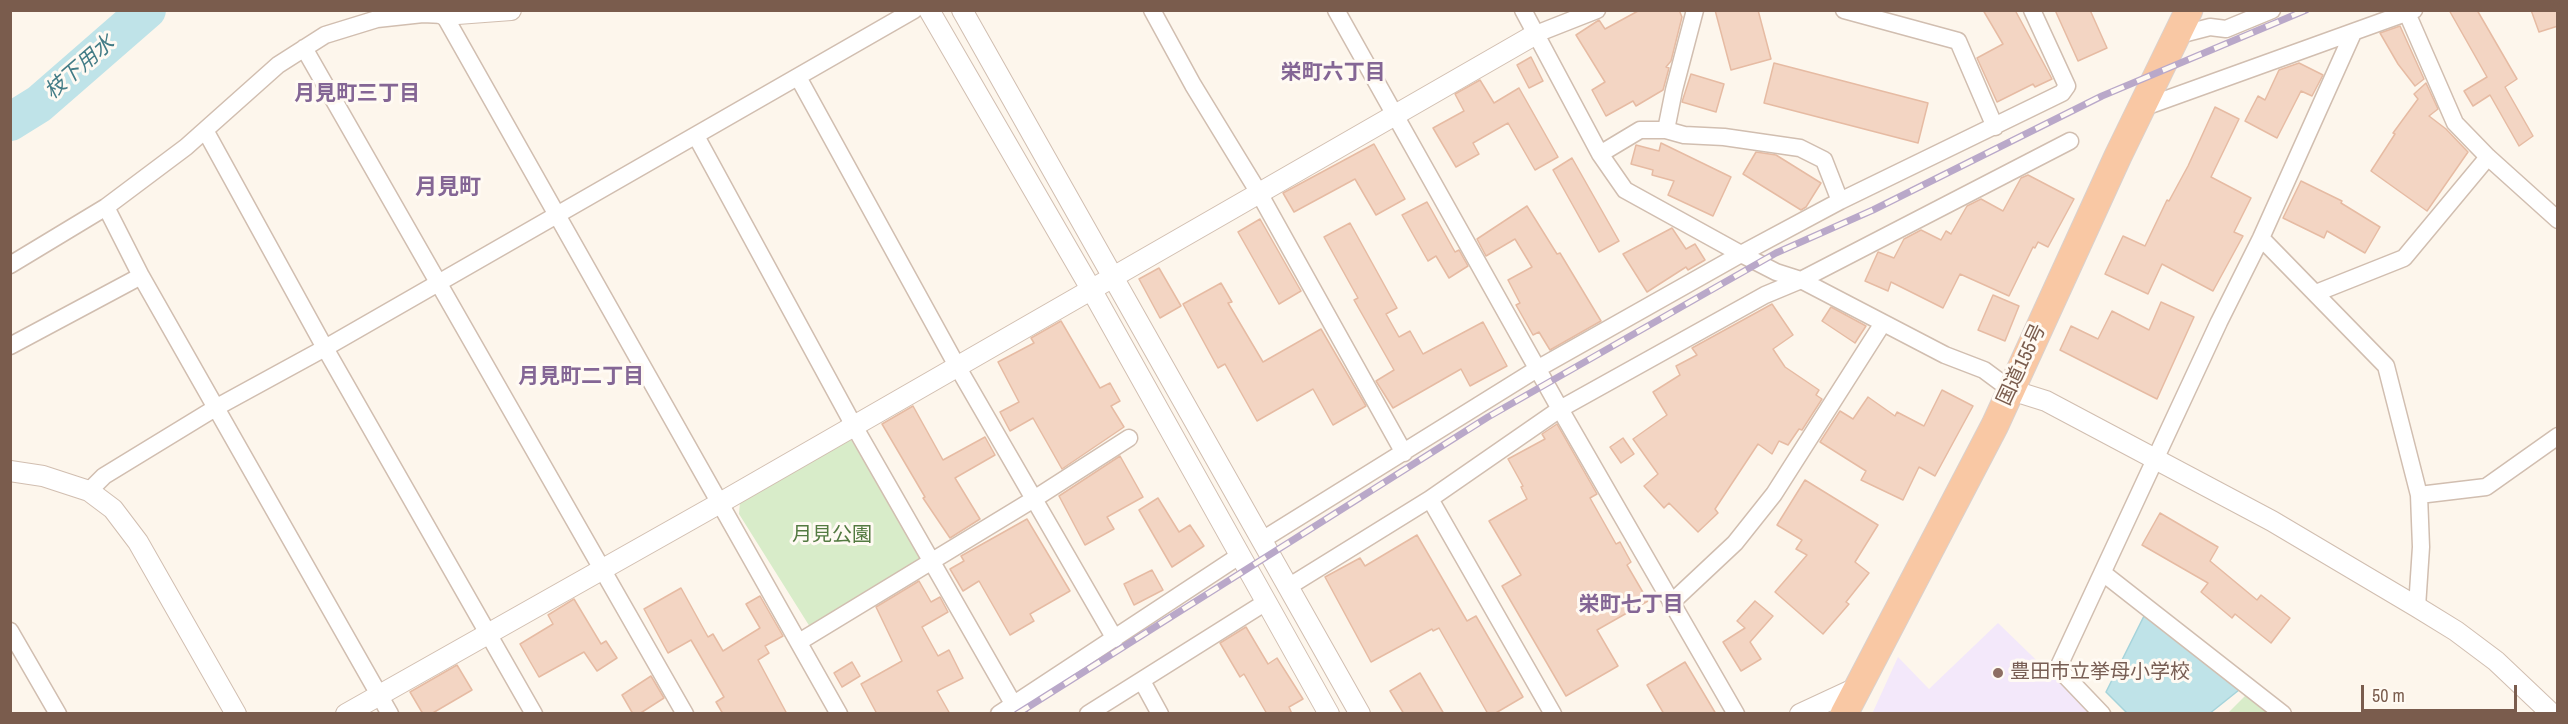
<!DOCTYPE html>
<html>
<head>
<meta charset="utf-8">
<style>
	body { margin:0 }
	#map { position:relative; width:2568px; height:724px; overflow:hidden; background:#fdf6ec; font-family:"Archivo Narrow",sans-serif }
	canvas { display:block }
	.frame { position:absolute; inset:0; border:12px solid #7a5c4d; pointer-events:none }
	.scale { position:absolute; left:2361px; top:685px; width:156px; height:27px; box-sizing:border-box; border:3px solid #7a5c4d; border-top:0; padding-left:8px; font-size:18px; line-height:21px; white-space:nowrap; color:#7a5c4d; -webkit-text-stroke:4px #fffaf3; paint-order:stroke }
</style>
</head>
<body>
<div id="map">
<canvas width="2568" height="724"></canvas>
<div class="frame"></div>
<div class="scale">50 m</div>
</div>
<script>
const g = document.querySelector('canvas').getContext('2d');
g.lineJoin = 'round';
function fillPath(path, color) { g.fillStyle = color; g.fill(path, 'evenodd'); }
const shape = rows => new Path2D(rows.map(r => 'M' + r).join(''));
function strokePath(path, color, width, dash) { g.strokeStyle = color; g.lineWidth = width; g.lineCap = dash ? 'butt' : 'round'; g.setLineDash(dash || []); g.stroke(path); }
function write(font, color, halo, rows, align = 'center') {
  g.font = font + ' "Archivo Narrow","Noto Sans JP",sans-serif'; g.lineWidth = 6; g.setLineDash([]); g.textBaseline = 'middle'; g.strokeStyle = halo; g.fillStyle = color; for (const [text, x, y, turn = 0] of rows) {
    g.save(); g.translate(x, y); g.rotate((+turn || 0) * Math.PI / 180); g.textAlign = isNaN(turn) ? turn : align; if (halo) g.strokeText(text, 0, 0); g.fillText(text, 0, 0); g.restore();
  }
}
fillPath(shape([
	[1998,623,2091,713,1872,714,1898,657,1929,689]
]), '#f3e8fa');
fillPath(shape([
	[850,438,924,559,810,627,739,514,740,502],
	[2247,694,2274,714,2227,714]
]), '#d8ecc9');
const water = shape([
	[2144,616,2160,626,2239,690,2209,714,2127,713,2106,692,2144,616]
]);
fillPath(water, '#bfe3e8');
strokePath(water, '#a5d3da', 1.5);
strokePath(shape([
	[10,122,39,104,147,10]
]), '#bfe3e8', 38);
const building = shape([
	[1679,10,1682,17,1671,61,1666,67,1669,68,1663,90,1636,106,1633,101,1606,116,1592,90,1605,82,1576,35,1599,20,1605,29,1638,11,1679,10],
	[1715,10,1758,10,1771,59,1731,70,1715,10],
	[1983,10,2015,10,2052,79,2035,87,2033,84,1997,102,1977,58,2003,44,1983,10],
	[2055,10,2090,10,2107,48,2078,61,2055,10],
	[2449,10,2477,10,2517,79,2505,87,2533,136,2519,146,2490,95,2473,106,2464,91,2487,77,2449,10],
	[2531,10,2558,10,2558,26,2539,32,2531,10],
	[2400,26,2424,79,2415,86,2398,64,2380,33,2400,26],
	[1531,57,1543,81,1529,88,1517,65,1531,57],
	[1774,63,1928,103,1918,143,1764,103,1774,63],
	[2299,63,2323,75,2312,96,2301,91,2277,138,2245,121,2258,96,2265,100,2279,70,2299,63],
	[1691,74,1724,84,1716,112,1682,102,1691,74],
	[1480,80,1494,103,1519,88,1558,157,1535,170,1508,123,1473,143,1479,154,1456,167,1433,128,1464,111,1455,94,1480,80],
	[2426,83,2438,109,2429,116,2446,129,2468,152,2427,211,2371,171,2395,134,2393,133,2418,99,2414,94,2426,83],
	[2215,107,2239,119,2211,177,2251,198,2234,232,2243,236,2213,291,2162,264,2148,294,2105,274,2123,236,2145,246,2167,200,2169,201,2188,166,2215,107],
	[1661,143,1731,177,1713,216,1668,195,1674,181,1652,175,1653,170,1631,164,1636,145,1659,151,1661,143],
	[1374,144,1405,199,1376,215,1355,179,1294,212,1283,193,1374,144],
	[1756,152,1776,155,1821,183,1806,207,1801,210,1743,174,1756,152],
	[1572,158,1619,241,1599,252,1553,170,1572,158],
	[2028,175,2074,199,2048,247,2038,242,2035,248,2033,247,2009,296,1960,274,1943,308,1891,282,1888,291,1865,281,1878,252,1894,258,1904,239,1921,230,1941,240,1946,231,1951,234,1967,206,1981,199,2003,211,2021,178,2028,175],
	[2301,181,2342,201,2341,203,2380,227,2365,253,2327,231,2324,238,2283,218,2301,181],
	[1427,202,1455,252,1459,250,1468,266,1449,278,1436,256,1428,261,1402,215,1427,202],
	[1527,206,1557,254,1560,253,1601,321,1550,350,1539,332,1533,335,1516,305,1520,303,1508,280,1532,267,1515,239,1486,256,1477,239,1527,206],
	[1260,219,1301,291,1279,304,1238,232,1260,219],
	[1350,223,1397,308,1386,314,1399,337,1410,331,1423,354,1483,322,1507,366,1470,386,1461,369,1393,408,1376,381,1394,370,1354,300,1358,298,1324,237,1350,223],
	[1672,228,1686,249,1695,244,1705,260,1688,270,1686,267,1647,292,1623,254,1672,228],
	[1159,268,1181,306,1160,318,1139,279,1159,268],
	[1221,283,1232,302,1228,303,1263,362,1321,329,1366,406,1333,425,1313,389,1257,421,1225,364,1218,368,1183,304,1221,283],
	[1993,295,2019,306,2005,341,1978,330,1993,295],
	[2161,302,2194,317,2157,399,2060,350,2071,326,2098,339,2112,311,2149,330,2161,302],
	[1772,304,1793,335,1773,349,1785,367,1819,390,1816,395,1822,399,1802,430,1799,429,1788,445,1779,441,1772,454,1758,444,1715,509,1718,513,1698,532,1669,503,1664,508,1644,486,1658,474,1633,439,1667,415,1653,392,1680,375,1676,366,1697,355,1692,348,1772,304],
	[1831,307,1866,326,1855,343,1822,321,1831,307],
	[1061,321,1100,388,1110,383,1120,401,1111,406,1124,427,1062,469,1033,418,1010,431,1000,412,1019,402,998,362,1034,343,1031,338,1061,321],
	[1942,390,1973,406,1935,476,1919,467,1903,500,1861,480,1866,471,1820,442,1840,411,1853,419,1868,397,1895,416,1897,412,1924,426,1942,390],
	[913,406,943,460,985,437,995,455,955,478,980,519,950,538,923,498,925,497,882,424,913,406],
	[1557,424,1597,494,1590,498,1616,544,1620,542,1631,562,1627,565,1648,601,1597,630,1618,666,1566,696,1502,586,1521,575,1489,521,1527,499,1521,487,1523,486,1508,459,1545,439,1542,434,1557,424],
	[1623,438,1634,454,1621,463,1610,447,1623,438],
	[1120,456,1143,497,1107,517,1114,529,1085,545,1059,496,1120,456],
	[1805,480,1878,525,1855,562,1869,573,1846,602,1849,604,1823,634,1775,592,1807,555,1796,549,1802,540,1777,525,1805,480],
	[1158,498,1179,532,1190,525,1204,546,1172,567,1139,510,1158,498],
	[2160,513,2218,547,2210,561,2257,600,2261,595,2290,618,2271,643,2235,614,2232,618,2201,592,2208,583,2142,545,2160,513],
	[1027,519,1070,591,1030,614,1034,621,1010,635,979,581,963,591,950,569,964,561,961,556,1027,519],
	[1417,535,1467,621,1476,616,1523,697,1494,714,1488,714,1439,628,1433,631,1432,629,1371,662,1325,577,1360,558,1365,566,1417,535],
	[1152,570,1163,590,1134,605,1124,584,1152,570],
	[919,581,931,602,940,597,948,612,922,627,938,656,949,650,963,678,937,691,950,714,877,714,861,684,902,661,876,607,919,581],
	[681,588,708,637,713,634,723,651,760,628,746,604,760,596,783,636,765,646,769,653,758,660,787,714,723,714,716,702,724,697,691,640,668,653,644,609,681,588],
	[574,599,601,644,606,641,617,658,597,671,584,652,539,677,520,644,553,624,548,615,574,599],
	[1755,601,1773,616,1750,642,1761,659,1741,671,1723,642,1745,628,1737,621,1755,601],
	[1246,627,1268,664,1277,658,1303,699,1289,707,1292,714,1267,714,1244,674,1240,677,1220,643,1246,627],
	[852,662,860,676,842,687,834,673,852,662],
	[1685,662,1716,714,1664,714,1647,685,1685,662],
	[457,665,472,690,431,714,423,714,410,692,457,665],
	[1420,673,1444,714,1404,714,1390,691,1420,673],
	[651,676,664,698,639,714,633,714,622,695,651,676]
]);
fillPath(building, '#f3d5c3');
strokePath(building, '#e6bba3', 1.5);
const minor = shape([
	[1152,10,1193,85,1259,193,1404,453],
	[1336,10,1560,409,1736,714],
	[1523,10,1600,154,1625,190,1741,254,1776,272,1801,280,1945,355,1984,370,2011,390],
	[1844,10,1958,41,1995,127],
	[2407,13,2455,123,2488,157,2558,220],
	[1536,34,1597,10],
	[2179,35,2210,27,2226,29,2272,10],
	[304,48,685,714],
	[798,77,957,366,1115,639],
	[2142,108,2414,10],
	[205,130,325,348,534,714],
	[1666,130,1674,90,1695,10],
	[696,136,854,426,1019,714],
	[1600,154,1640,130,1666,130,1684,135,1724,137,1800,148,1824,160,1840,201],
	[106,207,141,276,390,714],
	[2261,238,2386,366,2419,495,2421,547,2417,607],
	[10,265,106,207,186,147,278,65,325,35,377,19,423,14,444,15,839,714],
	[2316,293,2404,258,2488,157],
	[10,346,141,276],
	[89,491,104,476,217,407,325,348,914,10],
	[2419,495,2486,487,2558,436],
	[1430,499,1553,714],
	[1262,540,1537,369,1741,254,1840,201,2062,93,2067,86,2032,10],
	[2103,573,2283,714],
	[1288,587,1430,499,1560,409,1765,295,1801,280,2070,141],
	[1671,603,1735,543,1774,494,1883,323],
	[10,631,58,714],
	[799,642,1034,499,1129,438],
	[1142,681,1160,714],
	[999,714,1239,556],
	[1088,714,1266,602],
	[2102,714,2058,668,2219,322,2261,238,2353,33]
]);
const tertiary = shape([
	[929,10,1091,289,1329,714],
	[962,10,1360,714],
	[444,15,511,10],
	[2011,390,2046,401,2272,521,2417,607,2456,631,2496,661,2552,714],
	[10,471,43,476,89,491,113,509,138,542,236,714],
	[346,714,720,503,1536,34],
	[1800,714,1856,688]
]);
const trunk = shape([
	[1844,714,1995,425,2118,156,2189,10]
]);
strokePath(minor, '#d1beb0', 19);
strokePath(tertiary, '#d1beb0', 22);
strokePath(trunk, '#dad1cd', 29);
strokePath(minor, '#fff', 16);
strokePath(tertiary, '#fff', 20);
strokePath(trunk, '#f9c8a4', 27);
const rail = shape([
	[1017,714,1488,417,1776,253,1873,210,2102,96,2306,10]
]);
strokePath(rail, '#b9a8c9', 7);
strokePath(rail, '#fffaf3', 4.5, [14]);
for (const [x, y, r, color] of [
	[1998,673,6,"#8d6e63"]
]) { const dot = new Path2D(); dot.arc(x, y, r, 0, 2 * Math.PI); g.fillStyle = color; g.fill(dot); strokePath(dot, '#fffaf3', 2); }
write('20px', '#7a5c4d', '#fffaf3', [
	["国道155号",2022,365,-65]
]);
write('20px', '#537a41', '#fffaf3', [
	["月見公園",832,536]
]);
write('20px', '#785e54', '#fffaf3', [
	["豊田市立挙母小学校",2010,673]
], 'left');
write('italic 21px', '#437c86', '#fffaf3', [
	["枝下用水",80,68,-41]
]);
write('bold 21px', '#846695', '#fffaf3', [
	["栄町六丁目",1333,73],
	["月見町三丁目",357,94],
	["月見町二丁目",581,377],
	["栄町七丁目",1631,605]
]);
write('bold 22px', '#846695', '#fffaf3', [
	["月見町",448,188]
]);
</script>
</body>
</html>
